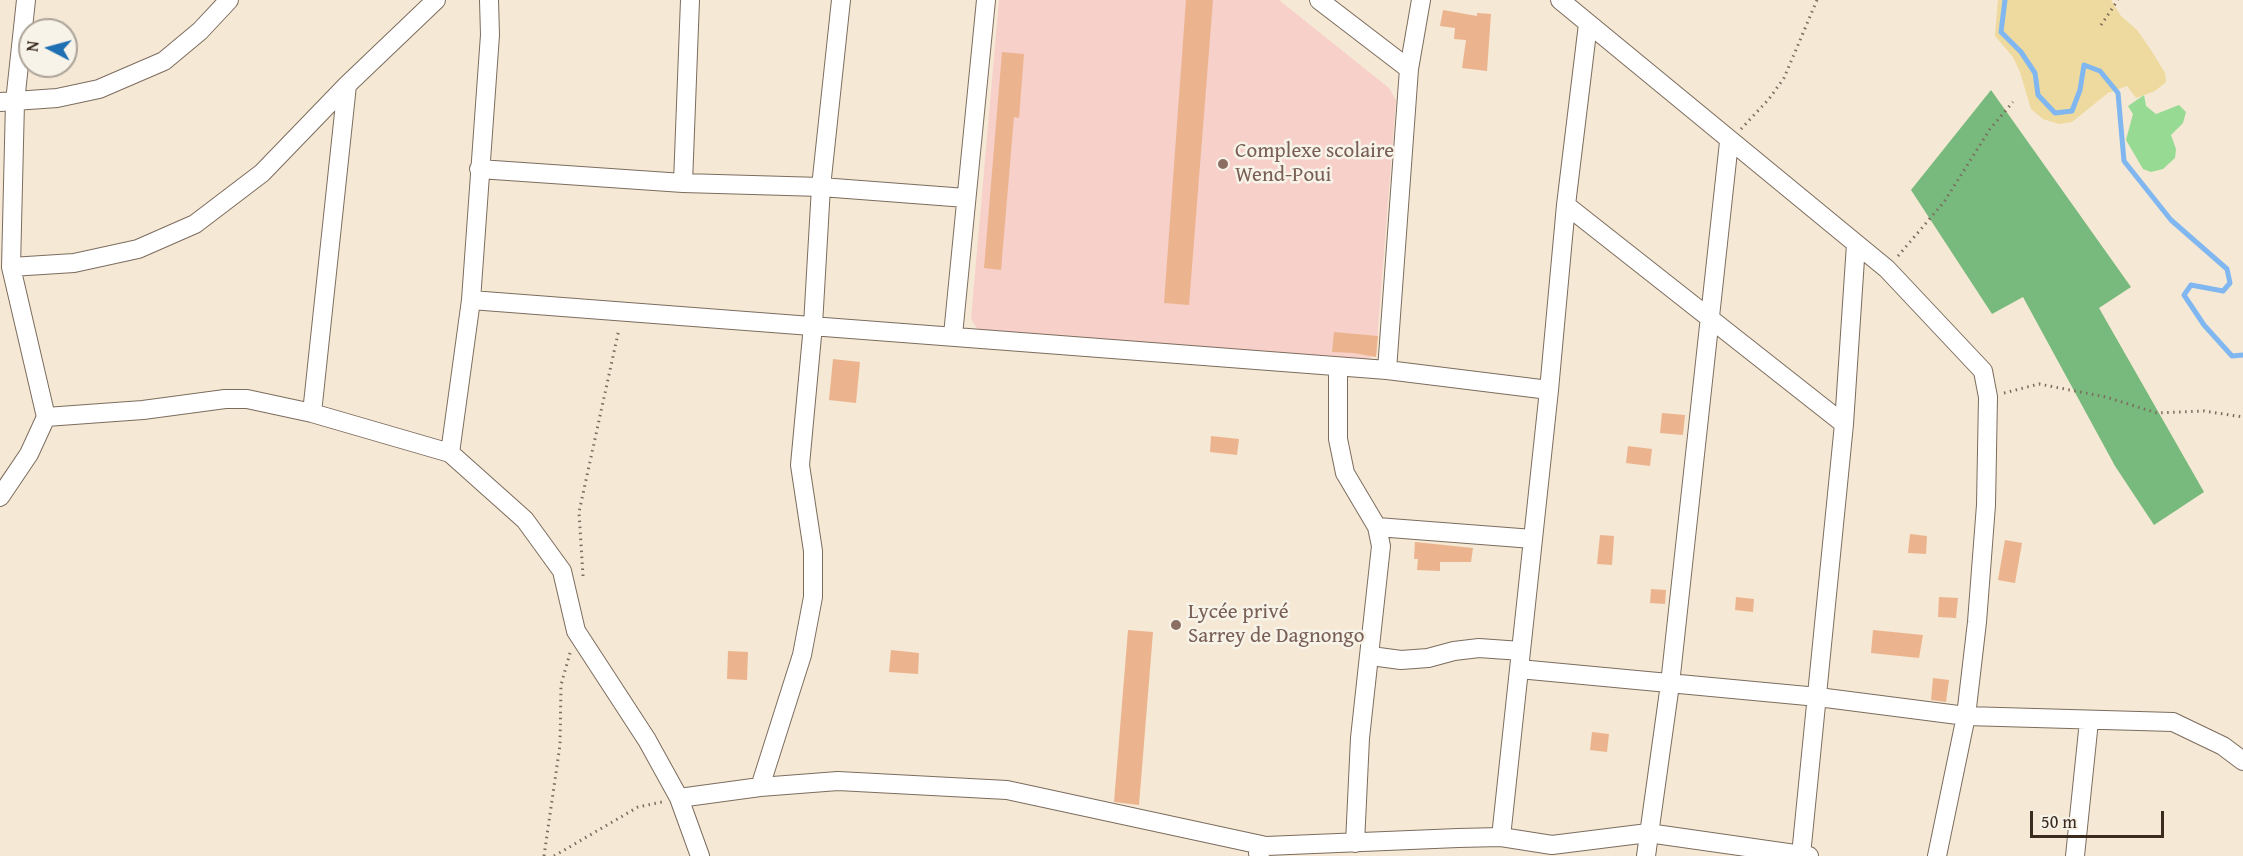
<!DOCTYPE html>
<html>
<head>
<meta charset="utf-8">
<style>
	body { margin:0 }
	#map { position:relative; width:2243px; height:856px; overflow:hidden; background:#f5e8d4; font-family:"Gentium Book Plus",serif }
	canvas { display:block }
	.north { position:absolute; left:18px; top:18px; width:60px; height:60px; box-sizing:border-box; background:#f7f3e8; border:2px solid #aca397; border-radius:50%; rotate:276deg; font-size:16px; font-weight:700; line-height:24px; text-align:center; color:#3b2a1e }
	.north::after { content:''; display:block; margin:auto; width:21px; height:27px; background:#1f6fb2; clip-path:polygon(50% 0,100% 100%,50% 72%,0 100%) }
	.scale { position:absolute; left:2030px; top:811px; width:134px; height:27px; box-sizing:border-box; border:3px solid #3b2a1e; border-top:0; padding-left:8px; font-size:18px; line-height:21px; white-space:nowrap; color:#3b2a1e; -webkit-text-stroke:4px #f7f3e8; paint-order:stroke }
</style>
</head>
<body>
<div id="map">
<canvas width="2243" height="856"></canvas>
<div class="north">N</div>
<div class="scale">50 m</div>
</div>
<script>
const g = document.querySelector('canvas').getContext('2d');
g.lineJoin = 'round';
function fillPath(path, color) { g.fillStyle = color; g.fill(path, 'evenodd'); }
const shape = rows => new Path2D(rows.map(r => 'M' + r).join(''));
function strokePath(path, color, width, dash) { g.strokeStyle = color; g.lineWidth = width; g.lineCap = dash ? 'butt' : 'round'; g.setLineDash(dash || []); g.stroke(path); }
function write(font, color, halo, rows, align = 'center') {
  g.font = font + ' "Gentium Book Plus",serif'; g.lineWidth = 5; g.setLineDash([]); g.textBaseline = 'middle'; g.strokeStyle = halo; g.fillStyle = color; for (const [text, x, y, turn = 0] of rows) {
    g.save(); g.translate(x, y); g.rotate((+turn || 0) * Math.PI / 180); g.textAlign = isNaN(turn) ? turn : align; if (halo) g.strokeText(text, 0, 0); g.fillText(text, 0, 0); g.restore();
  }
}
fillPath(shape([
	[999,0,1279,0,1389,88,1396,100,1376,354,1365,361,978,330,971,319]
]), '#f7d0ca');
fillPath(shape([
	[2144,95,2146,106,2156,114,2179,105,2186,112,2183,123,2171,135,2176,149,2175,158,2163,169,2151,172,2143,169,2126,140,2133,114,2128,106]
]), '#96da93');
fillPath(shape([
	[1991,90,2131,287,2099,308,2204,492,2154,525,2115,466,2023,297,1992,314,1911,190]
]), '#78ba7d');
fillPath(shape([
	[1998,0,2111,0,2121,16,2137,30,2151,50,2165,73,2166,82,2155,91,2136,98,2127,86,2108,93,2072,122,2059,124,2043,119,2031,109,2020,72,2013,57,1995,36]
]), '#eeda9e');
strokePath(shape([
	[2005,0,2001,32,2021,52,2035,73,2038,95,2055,113,2072,111,2080,90,2084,65,2100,71,2118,93,2124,161,2171,220,2227,269,2230,283,2223,291,2191,285,2184,295,2204,325,2232,356,2243,355]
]), '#81b7f0', 5);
fillPath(shape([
	[1186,0,1213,0,1189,305,1164,303],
	[1443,10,1477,16,1477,13,1491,14,1487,71,1462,68,1466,40,1454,39,1455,28,1440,26],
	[1002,52,1024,54,1019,118,1014,117,1001,270,984,268],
	[1334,332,1378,336,1376,357,1354,353,1332,352],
	[833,359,860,362,856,403,829,400],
	[1662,413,1685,415,1683,435,1660,433],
	[1211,436,1239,439,1237,455,1210,452],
	[1628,446,1652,449,1650,466,1626,463],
	[1910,534,1927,536,1926,554,1908,553],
	[1600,535,1614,536,1612,565,1597,564],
	[2005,540,2022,543,2015,583,1998,580],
	[1415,542,1473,548,1471,562,1440,562,1440,571,1417,570,1418,559,1414,559],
	[1651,589,1666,590,1665,604,1650,603],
	[1736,597,1754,599,1753,612,1735,610],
	[1939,597,1958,598,1956,618,1938,617],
	[1128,630,1153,632,1139,805,1114,802],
	[1873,630,1923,635,1919,658,1871,653],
	[891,650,919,653,918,674,889,672],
	[728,651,748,652,747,680,727,679],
	[1933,678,1949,680,1946,702,1931,700],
	[1592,732,1609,734,1607,752,1590,750]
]), '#ebb48e');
const minor = shape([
	[26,0,15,102,11,267,46,417],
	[1319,0,1409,69],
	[1560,0,1887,269,1983,371,1988,397,1986,505,1977,622,1966,716,1937,856],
	[0,102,57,98,99,89,164,61,200,31,229,0],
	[479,169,683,183,821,187,966,198],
	[683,183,690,0],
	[1566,205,1844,424],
	[11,267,74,263,138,249,195,224,262,173,347,85,436,0],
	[471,300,1387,370,1549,390],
	[953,335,986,0],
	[1338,368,1338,439,1345,473,1377,527,1381,546,1360,738,1355,843],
	[1387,370,1409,69,1421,0],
	[312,413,347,85],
	[450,453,471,300,490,35,489,0],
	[0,497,29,454,46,417,143,410,225,399,247,399,312,413,450,453,525,520,562,571,576,631,647,740,679,798,700,856],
	[1377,527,1533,539],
	[1371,656,1401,660,1428,658,1454,651,1479,648,1521,651],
	[1519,669,1818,697,1966,716,2173,722,2223,746,2243,761],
	[760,787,802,655,813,597,813,551,800,465,813,325,821,187,841,0],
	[679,798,760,787,838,781,1007,790,1266,846],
	[1501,837,1549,390,1566,205,1588,24],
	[1258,853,1266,846,1458,838,1501,837,1552,845,1648,833,1809,856],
	[1801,855,1844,424,1856,244],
	[1646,856,1670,684,1729,142],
	[2075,856,2089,721]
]);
strokePath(minor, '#7c6c5e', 20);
strokePath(shape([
	[2101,25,2118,0],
	[1741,129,1769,99,1784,78,1817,0],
	[1898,256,1944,202,1990,129,2013,102],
	[2004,393,2039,384,2106,397,2157,413,2204,411,2243,417],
	[583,576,579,512,619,329],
	[544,856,560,745,561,685,570,653],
	[554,856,638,807,662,802]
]), '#7c6c5e', 3, [1.5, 4.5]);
strokePath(minor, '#fff', 18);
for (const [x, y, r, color] of [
	[1223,164,6,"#8d6e63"],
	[1176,625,6,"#8d6e63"]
]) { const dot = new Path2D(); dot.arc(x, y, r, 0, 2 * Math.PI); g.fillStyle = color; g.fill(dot); strokePath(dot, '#f7f3e8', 2); }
write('21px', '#785e54', '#f7f3e8', [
	["Complexe scolaire",1235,152],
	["Wend-Poui",1235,176],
	["Lycée privé",1188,613],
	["Sarrey de Dagnongo",1188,637]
], 'left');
</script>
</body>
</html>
